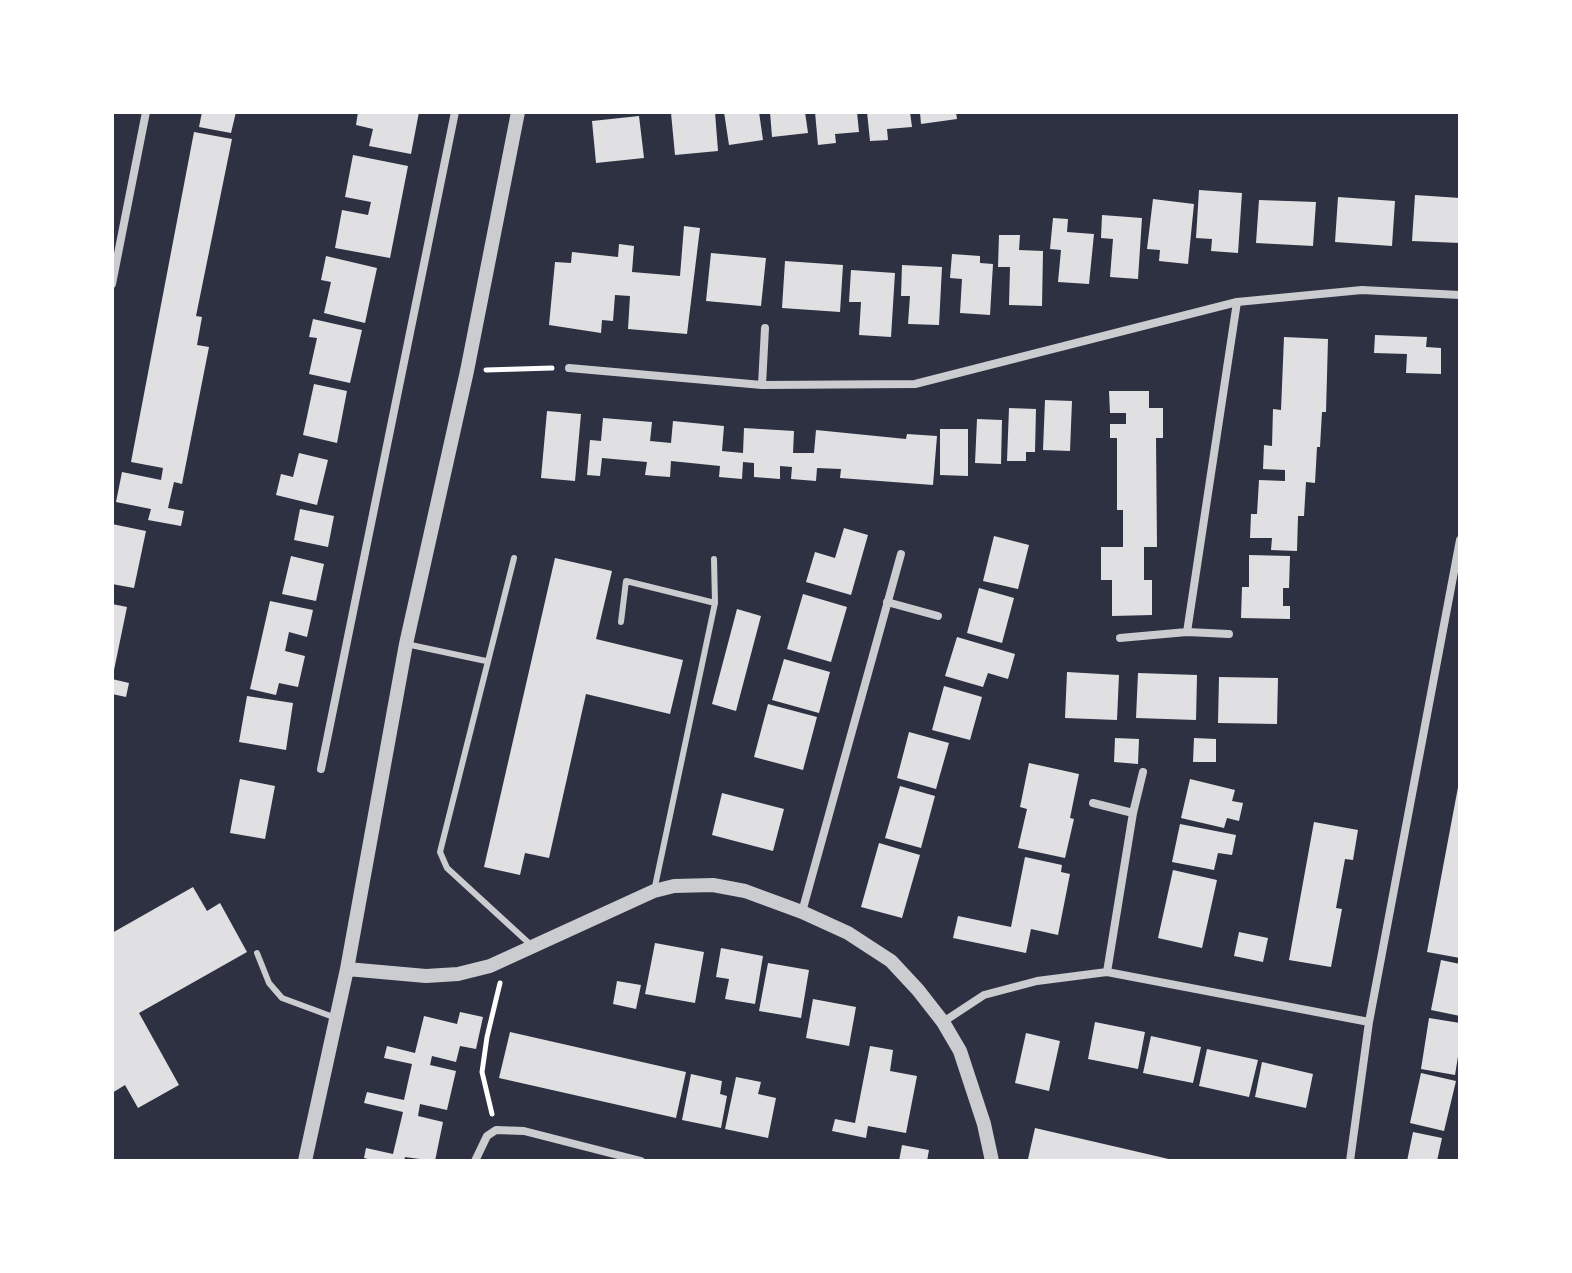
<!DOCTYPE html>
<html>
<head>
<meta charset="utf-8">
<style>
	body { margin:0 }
	#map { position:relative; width:1572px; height:1273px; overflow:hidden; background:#2d3142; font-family:"Noto Serif",serif }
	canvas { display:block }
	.frame { position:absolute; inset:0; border:114px solid #fff; pointer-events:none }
</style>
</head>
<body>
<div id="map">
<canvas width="1572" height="1273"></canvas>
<div class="frame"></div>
</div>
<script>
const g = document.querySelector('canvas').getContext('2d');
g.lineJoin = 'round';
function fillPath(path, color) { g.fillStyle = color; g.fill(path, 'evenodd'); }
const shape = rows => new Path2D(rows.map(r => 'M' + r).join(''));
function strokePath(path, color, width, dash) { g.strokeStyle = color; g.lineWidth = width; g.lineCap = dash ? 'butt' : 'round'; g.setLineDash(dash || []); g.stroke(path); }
fillPath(shape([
	[202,112,236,112,231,133,199,127],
	[358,112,419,112,411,154,369,146,373,129,356,125],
	[715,112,718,151,675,155,671,113],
	[724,112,759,112,763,140,729,145],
	[770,112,805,112,808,133,772,137],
	[815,112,857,112,859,132,835,134,836,143,818,145],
	[867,112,910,112,912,127,887,129,888,140,870,141],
	[920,112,956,112,957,119,921,124],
	[639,116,644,158,596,163,592,121],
	[194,132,232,139,196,316,202,317,197,345,209,347,182,484,174,482,168,508,184,511,181,526,148,520,151,509,116,502,122,472,161,480,163,468,131,462],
	[353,155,408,166,390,258,335,248,342,210,368,215,371,202,345,197],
	[1199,190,1242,193,1238,253,1211,251,1212,239,1196,238],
	[1415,195,1460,198,1460,243,1412,241],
	[1338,197,1395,201,1392,246,1335,242],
	[1153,199,1194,204,1188,264,1159,261,1160,250,1147,249],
	[1259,200,1316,202,1313,246,1256,243],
	[1102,215,1142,218,1138,279,1110,277,1113,239,1101,238],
	[1053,218,1068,219,1067,232,1094,234,1089,284,1058,282,1061,250,1050,249],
	[684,226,700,228,687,334,628,329,630,296,615,295,613,321,602,320,601,333,549,325,555,262,571,263,572,252,618,257,619,244,634,246,632,272,680,276],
	[999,235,1020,235,1019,250,1043,251,1042,306,1009,305,1010,267,998,267],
	[711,253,766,258,761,306,706,301],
	[952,254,980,256,980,263,993,264,990,315,960,313,962,279,950,278],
	[326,256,377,268,365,323,324,313,331,282,321,280],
	[785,261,843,265,840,312,782,308],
	[902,265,942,267,939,325,908,324,910,296,901,296],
	[851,270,895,273,891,337,859,335,861,302,849,302],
	[313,319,362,330,350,383,309,374,317,338,309,337],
	[1375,335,1427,337,1426,347,1441,348,1441,374,1406,373,1407,354,1374,353],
	[1284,337,1328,339,1326,412,1322,412,1320,447,1317,447,1315,483,1306,482,1304,516,1298,516,1297,551,1271,550,1272,538,1250,538,1251,514,1257,514,1259,480,1285,481,1285,470,1263,469,1264,445,1272,446,1273,409,1281,410],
	[314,384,347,391,337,443,303,435],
	[1109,391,1149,391,1149,408,1163,408,1163,438,1156,438,1157,547,1144,547,1144,580,1152,580,1152,615,1112,616,1112,580,1101,580,1101,547,1123,547,1123,510,1117,510,1117,438,1110,438,1110,424,1126,424,1126,413,1110,413],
	[1045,400,1072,401,1070,451,1043,450],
	[1009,408,1036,409,1035,452,1026,452,1026,461,1007,461],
	[547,411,581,414,575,481,541,478],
	[603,418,652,422,650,441,671,443,673,421,724,426,722,451,743,453,744,428,794,431,793,453,814,453,816,430,906,439,907,434,937,436,933,485,840,478,841,469,817,468,816,481,791,479,792,467,780,466,780,479,754,477,754,463,743,462,742,479,719,477,720,466,671,461,670,477,656,476,645,475,647,462,602,458,600,476,587,475,590,440,601,441],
	[977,419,1002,420,1001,464,975,463],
	[940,429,968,429,968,476,940,475],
	[299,453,328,460,317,505,276,495,281,474,293,477],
	[300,509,334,516,328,547,294,540],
	[112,524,146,531,134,588,112,584],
	[844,528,868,535,851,595,806,582,815,552,835,558],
	[994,536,1029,545,1018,589,983,581],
	[1249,555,1290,556,1289,588,1283,588,1283,606,1290,606,1290,619,1241,618,1242,587,1249,587],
	[291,556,324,564,316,601,282,594],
	[555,558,612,571,596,639,683,660,670,714,586,694,549,858,525,853,520,875,484,867],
	[979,588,1014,598,1002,643,967,633],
	[803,594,847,607,831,662,787,649],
	[270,601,313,610,307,637,289,632,285,651,305,656,298,687,279,683,276,695,250,689],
	[112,604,127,607,113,675,112,675],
	[737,609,761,616,736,711,712,704],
	[957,637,1015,654,1008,679,988,673,983,687,945,676],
	[784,659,830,672,819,713,772,700],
	[1067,672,1119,675,1117,720,1065,718],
	[1138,673,1197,675,1196,720,1136,718],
	[1219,677,1278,678,1277,724,1218,723],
	[112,679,129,683,126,697,112,694],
	[944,686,982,697,970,740,932,730],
	[247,696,293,703,286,750,239,742],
	[768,704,817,717,803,770,754,757],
	[909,732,949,743,936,789,897,778],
	[1115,738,1139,739,1138,764,1114,762],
	[1194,738,1216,739,1216,762,1193,762],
	[1029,763,1079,774,1070,818,1074,819,1065,858,1018,848,1027,809,1020,807],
	[240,779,275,786,265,839,230,833],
	[1190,779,1235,790,1232,801,1243,803,1239,821,1227,818,1224,828,1181,818],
	[1459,782,1460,782,1460,958,1427,952],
	[900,786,935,796,921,848,885,838],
	[722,793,784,809,773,851,712,835],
	[1314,822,1358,830,1353,860,1345,859,1336,908,1342,909,1331,967,1289,960],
	[1180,824,1236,835,1232,855,1218,853,1214,870,1172,862],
	[879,843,920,855,902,918,861,907],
	[1025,857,1062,865,1061,872,1070,874,1058,935,1031,929,1026,953,953,938,958,916,1011,927],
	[1173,870,1217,880,1202,948,1158,938],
	[193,887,207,911,220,903,247,952,139,1013,179,1085,138,1108,125,1085,112,1093,112,961,114,960,112,956,112,933],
	[1239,932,1268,938,1263,962,1234,956],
	[655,943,704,952,695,1003,645,994],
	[721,948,763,956,755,1004,725,999,729,979,716,977],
	[1441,960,1460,964,1460,1016,1431,1010],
	[768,963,809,970,801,1018,759,1011],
	[617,981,641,985,636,1009,613,1004],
	[813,999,856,1007,849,1046,806,1038],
	[460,1012,483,1017,476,1049,460,1046,456,1062,432,1056,430,1065,456,1071,447,1110,420,1104,418,1116,443,1122,435,1161,405,1157,404,1161,375,1161,364,1158,366,1148,393,1154,403,1112,364,1103,367,1092,404,1100,412,1064,384,1058,387,1046,415,1053,424,1016,457,1024],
	[1429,1018,1460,1023,1460,1044,1455,1075,1421,1069],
	[1095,1022,1145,1032,1138,1069,1088,1059],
	[510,1032,686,1072,676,1118,499,1078],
	[1026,1033,1060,1041,1049,1091,1015,1083],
	[1151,1036,1201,1047,1193,1083,1143,1073],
	[870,1046,893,1050,890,1071,917,1076,906,1133,868,1126,866,1138,832,1131,835,1119,855,1123],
	[1207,1049,1258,1060,1249,1097,1199,1086],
	[1262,1062,1313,1074,1306,1108,1255,1097],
	[1421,1073,1456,1081,1444,1131,1410,1123],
	[691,1074,722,1081,720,1094,727,1096,721,1128,682,1120],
	[736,1077,761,1082,758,1094,776,1098,768,1138,725,1129],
	[1035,1128,1173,1160,1173,1161,1028,1159],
	[1413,1132,1442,1138,1437,1161,1407,1161],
	[902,1145,929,1150,927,1161,899,1161]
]), '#e0e0e3');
strokePath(shape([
	[486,370,552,368],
	[492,1114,482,1072,487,1037,500,983]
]), '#fff', 5);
strokePath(shape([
	[514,558,440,852,447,868,532,946],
	[621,622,626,581,715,603],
	[406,644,486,661],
	[654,891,715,603,714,559],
	[257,953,269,983,282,998,336,1018]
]), '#caccd0', 6);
strokePath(shape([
	[112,284,146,112],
	[569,368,762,385,915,384,1237,302,1362,290,1460,295],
	[762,385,765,328],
	[887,602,938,616],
	[1187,632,1237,302],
	[1120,638,1187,632,1229,634],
	[321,769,455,112],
	[1093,803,1133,813],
	[802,912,901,554],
	[1107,972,1133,813,1143,772],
	[943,1022,984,995,1037,981,1107,972,1369,1022],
	[475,1161,487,1136,496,1130,524,1131,641,1161],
	[1350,1161,1369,1022,1460,540]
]), '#caccd0', 8);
strokePath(shape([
	[347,969,426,976,458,974,490,966,654,891,674,886,713,885,745,891,802,912,848,933,891,961,918,990,943,1022,960,1051,984,1124,992,1161],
	[305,1161,347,969,406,644,467,371,518,112]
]), '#caccd0', 14);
</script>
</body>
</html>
